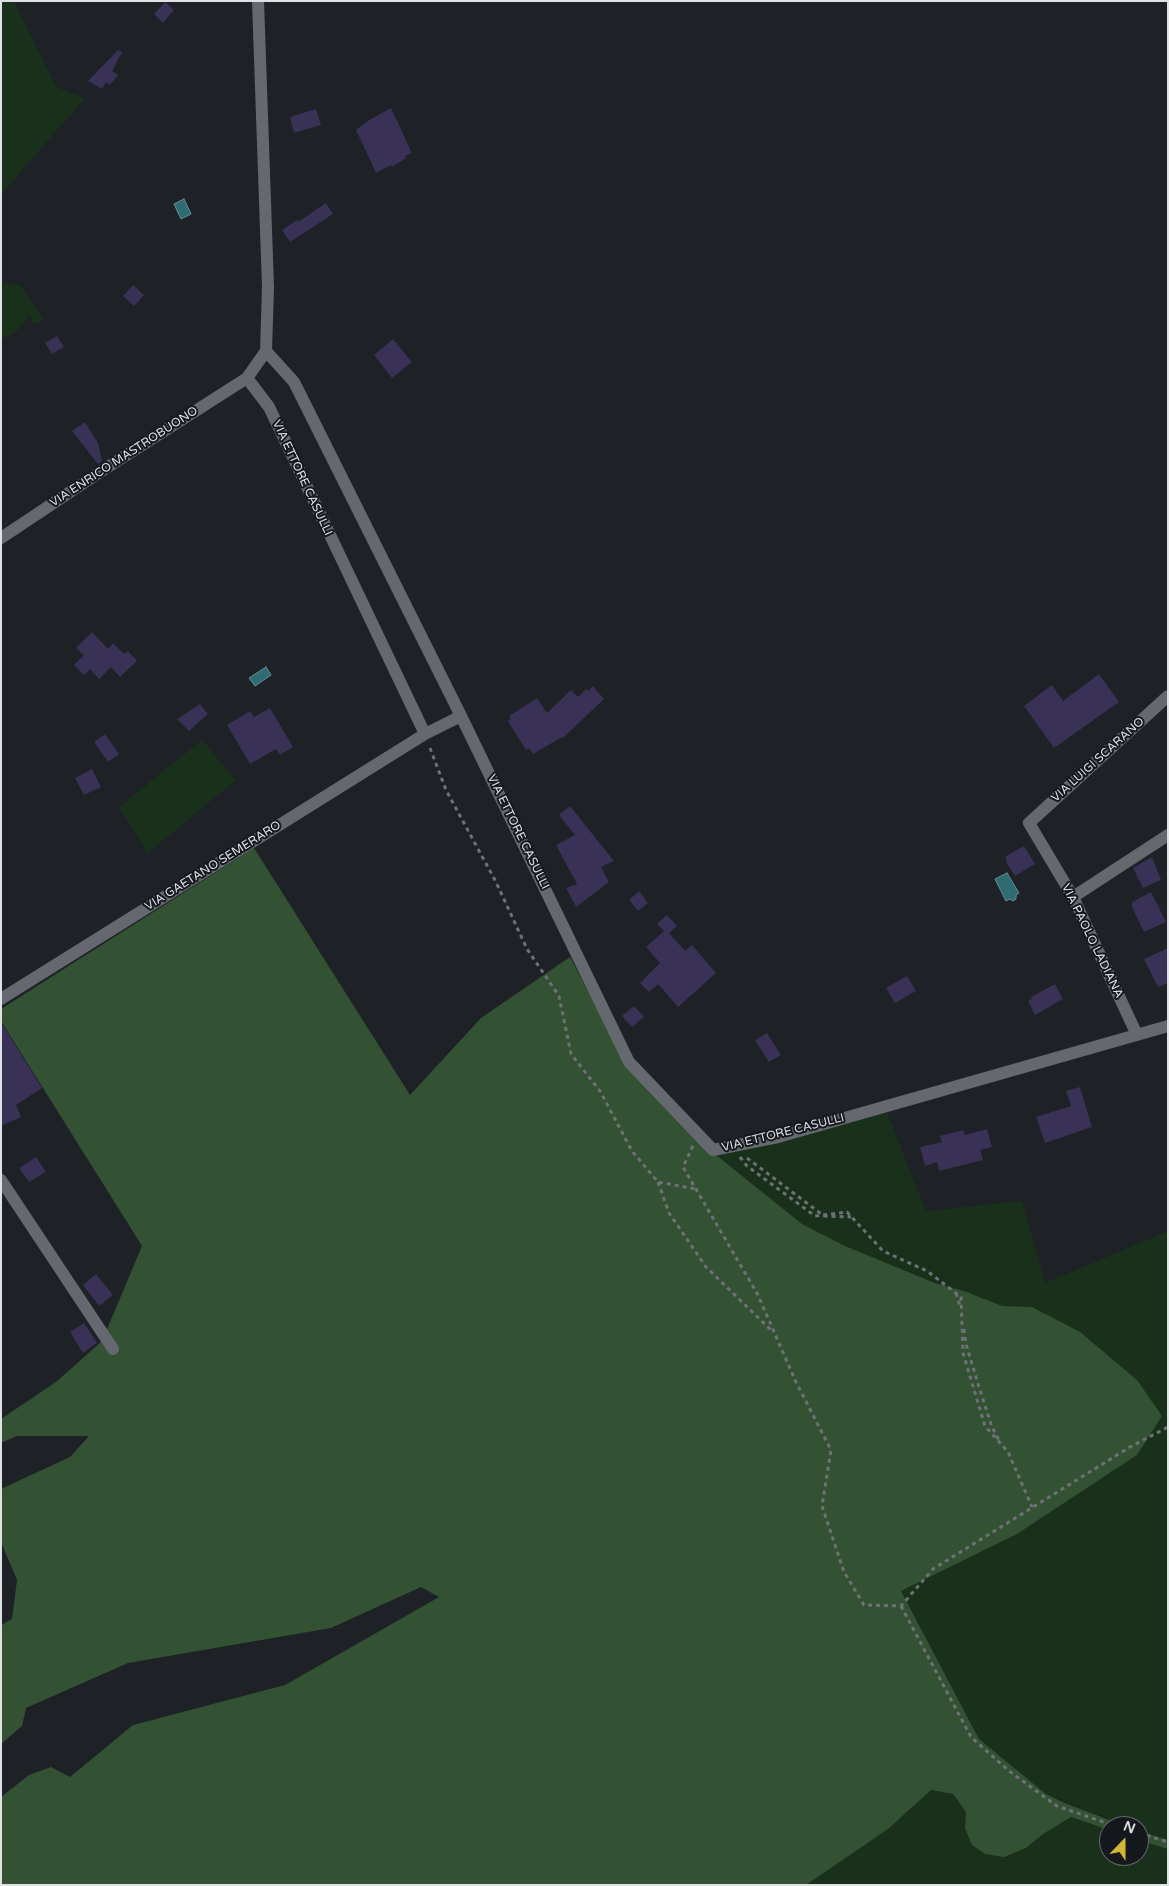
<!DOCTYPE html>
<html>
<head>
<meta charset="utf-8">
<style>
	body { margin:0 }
	#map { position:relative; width:1169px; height:1886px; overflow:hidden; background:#1e2126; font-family:"Varela Round",sans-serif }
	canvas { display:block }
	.frame { position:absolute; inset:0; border:2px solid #dfe1e5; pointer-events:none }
	.north { position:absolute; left:1099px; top:1816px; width:50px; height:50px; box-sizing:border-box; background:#15181d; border:1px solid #66686d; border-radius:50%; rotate:22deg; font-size:14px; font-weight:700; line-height:20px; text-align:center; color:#dfe1e5 }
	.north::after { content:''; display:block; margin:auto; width:18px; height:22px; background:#d2b635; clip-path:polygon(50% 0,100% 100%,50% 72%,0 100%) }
</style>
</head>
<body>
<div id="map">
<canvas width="1169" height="1886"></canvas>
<div class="frame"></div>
<div class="north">N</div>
</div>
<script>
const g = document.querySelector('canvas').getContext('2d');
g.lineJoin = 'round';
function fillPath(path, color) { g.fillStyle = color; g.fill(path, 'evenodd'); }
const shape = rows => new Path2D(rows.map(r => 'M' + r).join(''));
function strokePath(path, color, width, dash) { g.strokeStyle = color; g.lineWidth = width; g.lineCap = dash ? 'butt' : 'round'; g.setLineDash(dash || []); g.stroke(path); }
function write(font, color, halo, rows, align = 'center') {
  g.font = font + ' "Varela Round",sans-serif'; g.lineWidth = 4; g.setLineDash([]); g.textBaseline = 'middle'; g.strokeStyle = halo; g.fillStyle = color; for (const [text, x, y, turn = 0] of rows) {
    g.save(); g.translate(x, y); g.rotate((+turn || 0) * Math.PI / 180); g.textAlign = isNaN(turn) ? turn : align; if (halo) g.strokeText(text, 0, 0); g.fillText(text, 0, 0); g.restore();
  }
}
fillPath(shape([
	[1,1,14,1,56,87,85,98,1,194],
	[1,282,21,286,44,320,33,324,30,315,15,333,1,339],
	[202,740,236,780,148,853,119,807],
	[886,1110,926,1211,1022,1201,1045,1283,1168,1231,1168,1840,1139,1831,1139,1826,1125,1826,1046,1794,979,1739,901,1591,1017,1534,1137,1455,1162,1415,1032,1307,1002,1306,897,1268,845,1246,802,1224,711,1150],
	[931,1790,953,1794,966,1812,965,1828,1026,1848,1043,1834,1071,1817,1109,1830,1109,1856,1139,1856,1139,1840,1168,1849,1168,1885,806,1885,888,1829]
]), '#19311a');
fillPath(shape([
	[254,848,410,1095,481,1018,570,957,627,1065,710,1150,802,1224,845,1246,935,1283,964,1291,1002,1306,1032,1307,1080,1332,1137,1380,1162,1416,1137,1455,1017,1534,901,1591,979,1739,1046,1794,1065,1803,1125,1826,1109,1826,1109,1830,1071,1817,1043,1834,1026,1848,1004,1857,985,1854,972,1845,965,1828,966,1812,953,1794,931,1790,888,1829,806,1885,1,1885,1,1797,29,1775,51,1767,70,1777,133,1725,285,1685,439,1597,421,1587,331,1628,128,1663,26,1708,22,1726,1,1744,1,1625,12,1619,17,1580,1,1542,1,1489,70,1457,89,1436,17,1436,1,1443,1,1419,56,1382,102,1341,142,1246,1,1021,1,1009],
	[1139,1831,1168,1840,1168,1849,1139,1840]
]), '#325233');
const water = shape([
	[184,199,191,214,181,219,174,204,184,199],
	[266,667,271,675,255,686,249,678,266,667],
	[1007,873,1019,893,1016,895,1016,899,1013,901,1010,899,1006,901,995,879,1007,873]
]);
fillPath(water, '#2f6c71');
strokePath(water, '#648f94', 1);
fillPath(shape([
	[165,2,174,10,163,23,154,14],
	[118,50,122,52,112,71,118,75,110,85,106,82,102,89,88,81],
	[391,108,412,153,405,156,406,158,392,167,391,165,376,173,356,130,369,120],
	[316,109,321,125,294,133,290,117],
	[326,203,333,214,290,242,282,230,297,220,298,222],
	[133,285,144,295,134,306,123,296],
	[57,336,64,347,52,354,45,343],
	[393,339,412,362,392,378,374,355],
	[85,422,98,443,102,461,98,464,72,431],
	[92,632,108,649,113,643,124,654,128,651,137,661,120,677,111,667,99,679,90,669,84,675,74,665,84,655,76,648],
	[1099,674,1119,702,1054,748,1024,706,1052,685,1063,701],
	[593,686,604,699,563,738,562,737,533,754,529,748,526,750,508,721,511,719,509,716,537,698,547,713,571,690,578,697,586,689,588,691],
	[200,704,208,714,189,731,177,719],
	[270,708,293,747,280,755,276,749,250,764,227,725,250,711,254,717],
	[105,734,119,754,108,762,94,742],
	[92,769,101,787,84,795,75,778],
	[570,806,614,861,601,867,609,882,576,907,566,888,577,884,556,845,575,835,559,815],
	[1024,846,1035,864,1015,876,1006,862,1006,856],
	[1152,857,1161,880,1143,888,1133,868],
	[639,891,648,903,638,911,629,900],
	[1151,892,1166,922,1144,932,1132,907,1132,902],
	[667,915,677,926,669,933,685,951,692,945,716,973,678,1007,658,984,649,992,640,983,660,963,646,947,664,931,657,924],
	[1168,948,1168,983,1158,987,1144,959],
	[907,976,916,991,895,1003,886,988],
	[1055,984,1063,999,1035,1015,1028,1001,1032,999,1031,997],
	[634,1006,644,1017,632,1027,622,1016],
	[1,1022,42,1088,16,1105,21,1117,1,1126],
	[767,1033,781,1055,769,1062,755,1040],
	[1080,1087,1092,1127,1045,1143,1036,1117,1071,1106,1066,1091],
	[987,1129,992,1147,980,1150,983,1160,939,1171,937,1162,925,1166,920,1147,942,1142,940,1136,963,1130,965,1135],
	[36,1157,46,1172,29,1182,19,1168],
	[96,1274,113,1295,99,1306,83,1285],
	[84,1323,97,1343,83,1353,70,1332]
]), '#393156');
strokePath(shape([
	[430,748,446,790,496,882,527,949,559,996,571,1054,600,1091,632,1151,658,1182,696,1189],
	[693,1146,683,1167,758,1295,795,1380,831,1450,822,1506,844,1572,864,1605,901,1606,933,1569,1130,1447,1168,1427],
	[740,1157,747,1166,815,1216,847,1212,883,1251,927,1271,961,1297,963,1353,985,1426,1008,1452,1032,1507],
	[747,1158,824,1216,851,1217],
	[658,1182,669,1213,706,1267,773,1332],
	[956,1293,960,1306],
	[964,1329,966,1344,979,1387,992,1427,1000,1442],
	[901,1606,971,1737,1009,1771,1057,1806,1115,1826],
	[1139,1833,1168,1842]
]), '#6e7175', 3, [4, 4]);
strokePath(shape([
	[266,351,294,382,461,716,629,1062,713,1150,778,1137,1168,1026],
	[247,378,269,407,425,734,461,716],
	[1073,897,1168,835],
	[1,999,425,734],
	[1137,1035,1073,897,1029,823,1168,696],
	[1,1180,113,1349]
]), '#65686e', 12);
strokePath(shape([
	[1,538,100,472,247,378,266,351,268,287,258,1]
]), '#65686e', 12);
write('12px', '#dfe1e5', '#15181d', [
	["VIA ENRICO MASTROBUONO",124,457,-33],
	["VIA ETTORE CASULLI",302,478,65],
	["VIA LUIGI SCARANO",1098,760,-42],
	["VIA ETTORE CASULLI",518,832,64],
	["VIA GAETANO SEMERARO",213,866,-32],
	["VIA PAOLO LADIANA",1092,941,64],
	["VIA ETTORE CASULLI",783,1133,-14]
]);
</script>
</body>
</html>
